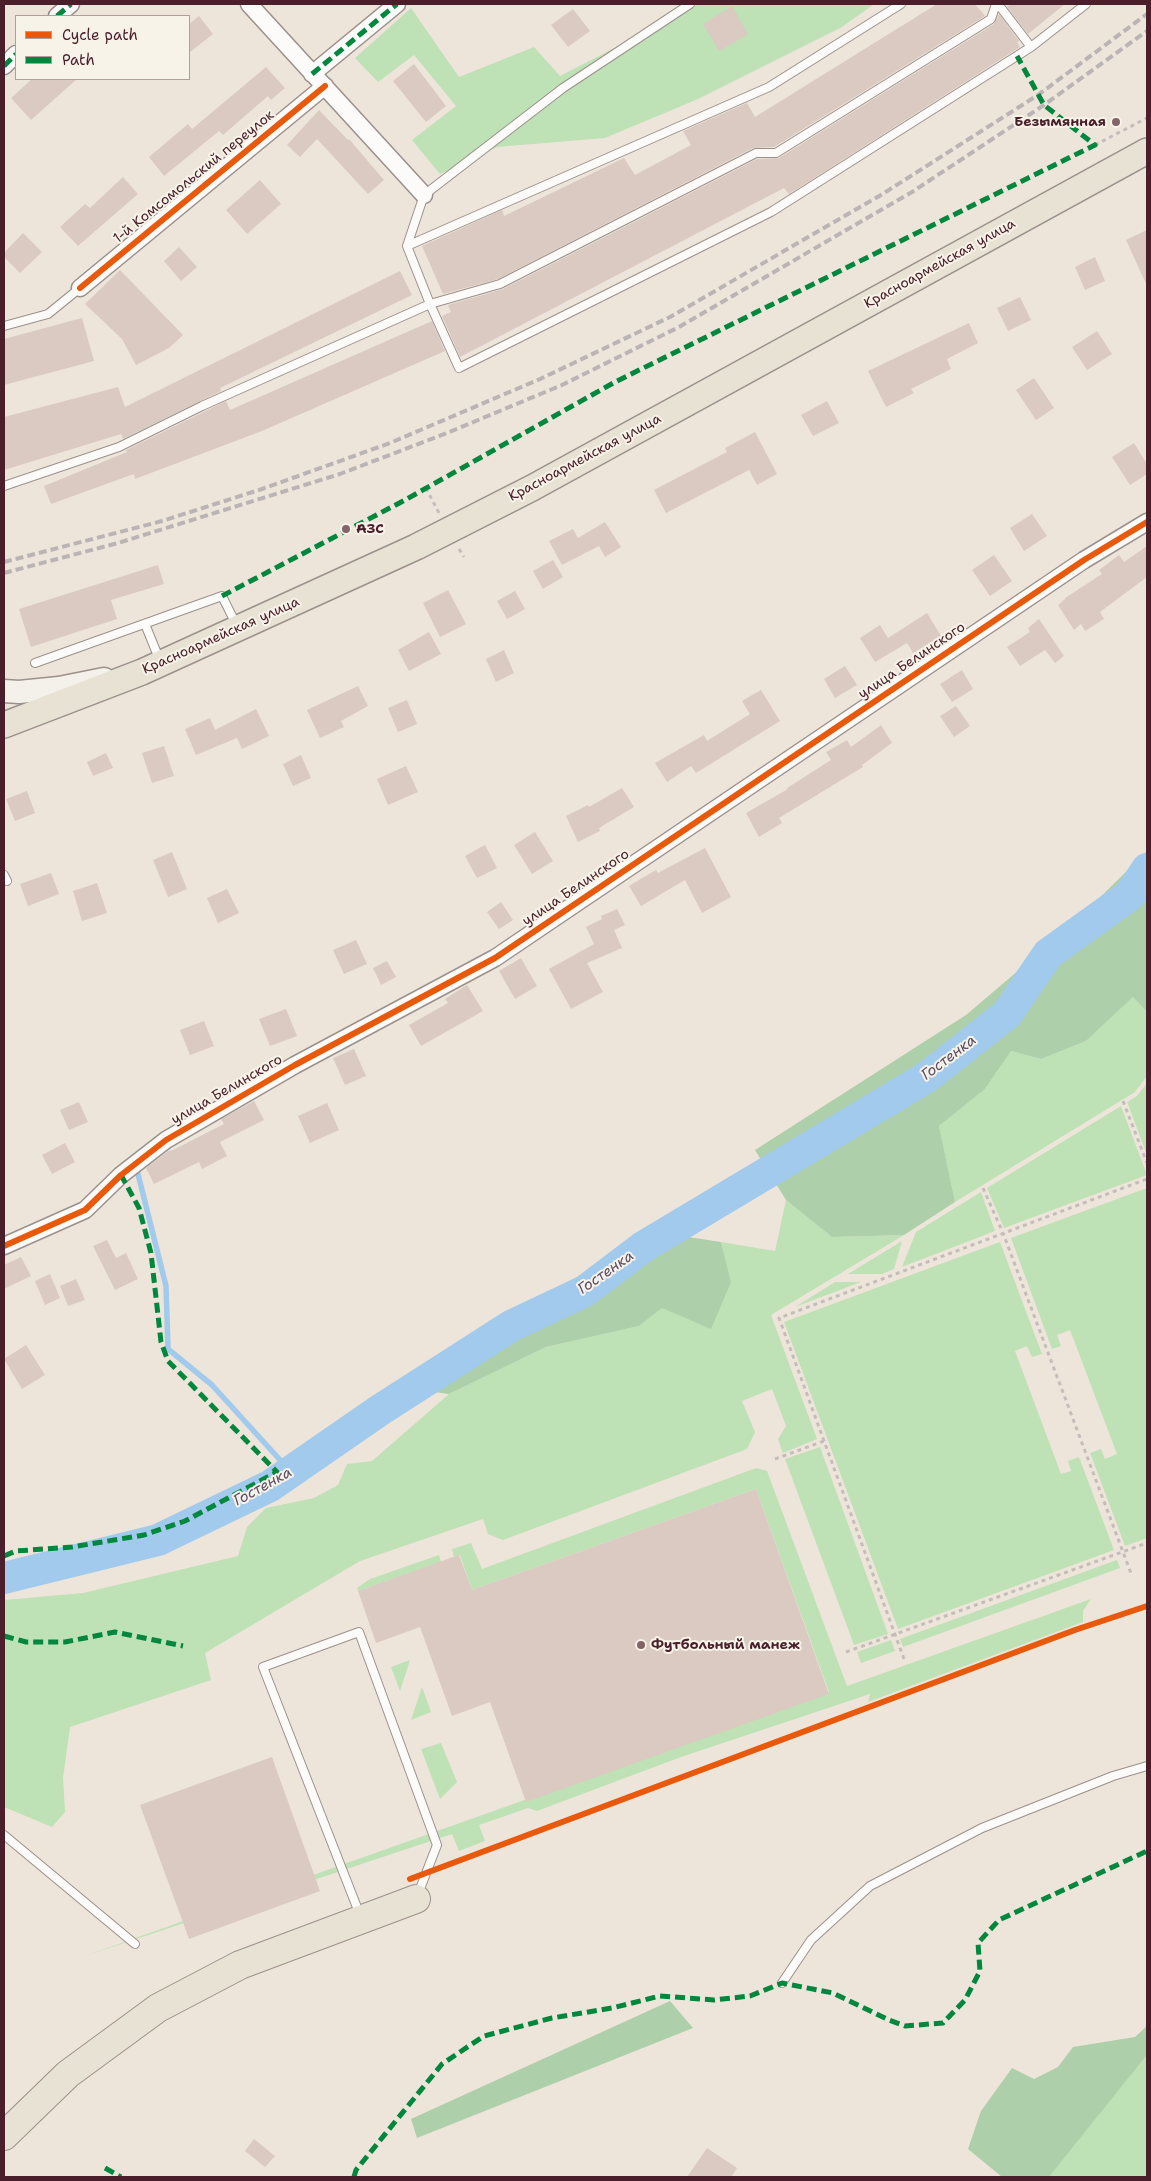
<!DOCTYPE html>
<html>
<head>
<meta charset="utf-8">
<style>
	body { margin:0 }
	#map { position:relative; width:1151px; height:2181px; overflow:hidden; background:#eee5da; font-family:"Shantell Sans",sans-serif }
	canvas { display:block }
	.frame { position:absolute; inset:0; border:5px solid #4a1f2b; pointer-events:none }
	.legend { position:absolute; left:15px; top:15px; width:175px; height:65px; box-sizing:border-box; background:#f7f3e8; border:1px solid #b29e9c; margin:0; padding:6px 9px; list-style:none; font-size:15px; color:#4a1f2b }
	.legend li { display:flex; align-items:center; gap:10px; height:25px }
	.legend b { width:25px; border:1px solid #b29e9c }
</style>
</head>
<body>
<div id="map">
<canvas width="1151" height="2181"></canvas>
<div class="frame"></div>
<ul class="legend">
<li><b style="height:6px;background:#e8590c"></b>Cycle path</li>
<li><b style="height:6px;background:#00873e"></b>Path</li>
</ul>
</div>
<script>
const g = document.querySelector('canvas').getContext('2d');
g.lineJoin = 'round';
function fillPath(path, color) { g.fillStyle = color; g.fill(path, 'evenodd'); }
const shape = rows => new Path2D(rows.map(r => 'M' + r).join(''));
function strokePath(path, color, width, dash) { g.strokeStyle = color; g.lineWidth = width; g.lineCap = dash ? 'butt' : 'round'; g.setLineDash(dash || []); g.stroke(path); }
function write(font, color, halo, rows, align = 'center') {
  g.font = font + ' "Shantell Sans",sans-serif'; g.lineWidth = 4; g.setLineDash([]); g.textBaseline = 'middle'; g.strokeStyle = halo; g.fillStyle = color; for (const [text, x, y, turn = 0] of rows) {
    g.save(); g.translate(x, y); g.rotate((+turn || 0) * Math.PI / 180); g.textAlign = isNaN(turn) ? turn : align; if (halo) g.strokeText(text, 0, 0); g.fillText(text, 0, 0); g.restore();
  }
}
fillPath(shape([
	[684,4,874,4,842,27,698,99,605,138,497,147,440,174,412,140,456,106,414,55,378,82,355,58,411,8,459,77,534,47,560,76,657,26],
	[1133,997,1147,1012,1147,1076,1135,1092,955,1202,939,1126,985,1089,1011,1051,1041,1059,1086,1041],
	[1147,1083,1147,1155,1127,1102,1137,1096],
	[1121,1106,1147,1175,1004,1228,987,1188],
	[1147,1188,1147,1538,1125,1546,1090,1453,1101,1449,1105,1459,1117,1454,1070,1330,1057,1335,1061,1346,1052,1349,1011,1238],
	[981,1192,995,1231,902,1267,916,1232],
	[786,1200,832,1237,904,1235,771,1315,817,1439,783,1453,778,1439,786,1426,772,1389,742,1401,755,1432,747,1449,503,1540,488,1534,483,1519,360,1561,205,1653,211,1680,70,1727,63,1778,65,1812,52,1827,4,1807,4,1600,83,1593,238,1556,247,1527,266,1508,314,1498,338,1485,347,1464,372,1461,449,1394,546,1347,639,1326,662,1308,731,1282,721,1242,775,1251],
	[902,1241,894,1269,882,1274,848,1274],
	[1000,1242,1042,1354,1032,1357,1027,1346,1015,1351,1061,1474,1071,1471,1068,1461,1079,1457,1114,1550,898,1629,784,1322],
	[835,1282,861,1282,795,1307],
	[820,1447,888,1634,854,1645,785,1459],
	[756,1468,767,1471,847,1686,1091,1599,1083,1611,1083,1622,868,1702,870,1694,681,1757,537,1811,528,1808,479,1825,485,1841,459,1851,452,1834,82,1957,829,1692,756,1489,472,1590,460,1555,454,1557,452,1549,471,1543,482,1569],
	[439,1555,441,1562,358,1591,357,1588,370,1579],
	[1117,1560,1120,1568,903,1647,900,1639],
	[891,1640,895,1651,861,1663,857,1652],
	[410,1660,400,1691,391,1667],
	[422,1687,431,1712,411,1720],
	[441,1743,457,1782,440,1799,421,1749],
	[1147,2055,1147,2177,1049,2177]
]), '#bee1b6');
fillPath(shape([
	[1147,851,1147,1012,1133,997,1086,1041,1041,1059,1011,1051,985,1089,939,1126,955,1202,904,1235,832,1237,786,1200,755,1150,966,1015,1073,924],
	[682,1236,721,1242,731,1282,711,1329,662,1308,639,1326,546,1347,449,1394,419,1390,600,1286],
	[670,2001,693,2028,417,2138,411,2119],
	[1147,2026,1147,2055,1049,2177,1002,2177,968,2149,981,2111,1012,2068,1034,2079,1058,2067,1073,2047,1135,2037]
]), '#adcfa9');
strokePath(shape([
	[138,1174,166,1286,168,1349,212,1385,291,1472]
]), '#a1caec', 5.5);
strokePath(shape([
	[4,1578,158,1540,270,1486,380,1410,511,1326,585,1291,643,1247,927,1077,1007,1014,1048,954,1130,895,1147,869]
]), '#a1caec', 32);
fillPath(shape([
	[937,4,975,4,985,16,774,147,753,148,498,279,443,294,422,246,502,210,504,216,624,158,635,175,691,145,683,131,747,103,755,117],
	[1011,4,1065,4,1028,34,1007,7],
	[732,6,748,34,719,51,703,24],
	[573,9,590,31,568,47,551,25],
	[999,14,1019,41,1017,42,1020,47,789,194,784,188,460,357,442,316,451,312,448,305,503,289,757,159,779,158,994,24],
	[199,16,213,34,189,53,189,24],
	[414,64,446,106,426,122,393,81],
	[266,67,285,88,271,100,268,96,223,135,219,131,164,176,149,157,188,124,192,129],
	[32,79,77,79,31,120,11,98],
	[319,110,348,140,349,139,384,180,368,194,317,139,300,157,287,145],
	[123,177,138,194,78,246,60,227,85,204,90,208],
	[260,180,281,204,247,234,226,210],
	[1147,230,1147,286,1126,240],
	[23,233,42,252,20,273,4,257,4,253],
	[179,247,197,267,181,281,164,261],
	[1095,257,1105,281,1085,290,1075,267],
	[120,270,183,335,169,348,136,365,122,339,85,304],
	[400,271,412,295,220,388,221,391,123,439,121,434,4,470,4,417,118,387,125,407],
	[1020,297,1031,320,1008,331,997,308],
	[82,318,94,361,4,385,4,339],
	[432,321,445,351,262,431,135,479,134,474,51,504,44,486,127,452,126,450,226,401,230,410],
	[969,323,978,343,947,359,951,369,911,389,914,393,886,407,868,371],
	[1097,331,1112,354,1087,370,1072,347],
	[1034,378,1054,408,1036,420,1016,390],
	[827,401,839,423,813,436,801,415],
	[755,432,777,474,757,485,749,470,666,513,654,490,727,452,725,448],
	[1134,443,1147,464,1147,474,1130,485,1112,457],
	[1032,514,1047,536,1024,551,1010,528],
	[605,522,621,547,605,557,599,546,562,565,549,541,573,529,578,538],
	[1147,546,1147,577,1100,612,1104,619,1085,631,1081,624,1074,630,1058,605,1065,599,1065,598,1102,574,1099,570,1119,555,1124,562],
	[994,555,1012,581,990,596,972,570],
	[553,560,563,577,543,589,533,571],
	[158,565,164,584,111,600,117,619,31,647,19,609],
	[448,590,466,624,440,637,423,603],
	[515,591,525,609,507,619,497,601],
	[927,613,941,636,913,653,907,643,875,662,860,638,880,625,888,638],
	[1039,619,1064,656,1055,663,1045,650,1020,666,1007,647,1030,632,1028,628],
	[429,632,441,654,409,671,398,650],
	[504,650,514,673,496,682,486,659],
	[845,666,857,685,835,698,824,679],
	[962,670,973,689,952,702,940,684],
	[358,686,368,706,341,721,344,727,320,738,307,710],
	[761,690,780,721,696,773,691,766,667,782,655,763,704,735,707,741,750,714,742,701],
	[407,700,417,724,398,732,388,708],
	[956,706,970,726,954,737,940,716],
	[256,709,269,736,242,749,237,738,196,755,185,729,210,718,215,730],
	[881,725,892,743,862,765,863,767,779,818,782,823,759,837,746,813,788,789,787,788,831,760,826,752,847,740,851,747],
	[164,746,174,776,152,783,142,753],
	[106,753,113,768,93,776,87,762],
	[301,755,311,778,293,786,283,764],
	[406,766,418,792,388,805,377,779],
	[622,788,634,807,599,828,600,831,578,842,566,816,588,805,589,807],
	[27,791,35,813,15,821,6,799],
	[535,832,553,861,532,874,514,845],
	[485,845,497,868,477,878,465,856],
	[705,848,731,897,702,913,685,880,641,906,629,886,656,870,658,873],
	[172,852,187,889,168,897,153,860],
	[51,873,59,894,28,906,20,884],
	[97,883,107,913,82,921,73,891],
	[227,889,239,913,218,923,207,898],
	[501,902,513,920,499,929,487,912],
	[617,909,625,925,614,930,622,948,587,963,603,992,571,1009,549,969,594,944,586,927,602,919,601,916],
	[356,940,367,964,344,974,333,950],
	[521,958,537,986,515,999,499,971],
	[387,961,396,977,381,985,373,968],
	[467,985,483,1011,421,1046,409,1025,448,1003,445,999],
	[286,1009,297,1036,270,1046,259,1019],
	[204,1021,214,1046,190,1055,180,1030],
	[354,1049,366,1076,345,1085,333,1058],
	[254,1101,264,1120,220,1142,227,1156,202,1169,199,1162,154,1184,146,1168,170,1150,171,1151,224,1124,221,1119],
	[79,1102,88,1122,69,1130,60,1110],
	[327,1103,339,1130,310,1143,298,1116],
	[65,1143,75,1162,52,1174,42,1155],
	[107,1240,116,1258,126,1253,138,1279,115,1290,93,1246],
	[21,1257,31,1276,4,1289,4,1265],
	[50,1274,60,1298,45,1305,35,1281],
	[76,1279,85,1300,68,1306,60,1286],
	[26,1345,45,1375,22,1389,4,1359],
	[756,1489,829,1694,526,1802,490,1702,452,1716,420,1627,376,1643,358,1591,459,1555,472,1590],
	[272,1757,320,1891,189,1939,140,1805],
	[254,2139,275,2156,265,2167,245,2151],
	[707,2148,737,2168,731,2177,687,2177]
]), '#dbcac1');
const lane = shape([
	[690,4,563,88,424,195,407,246,430,304,459,368,771,212,1031,47],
	[998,4,1031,47,1086,4],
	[407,246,769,87,901,4],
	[4,326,48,314,80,288],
	[4,486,119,447,202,406,430,304,500,284,756,153,776,153,991,19,996,4],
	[145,624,160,661],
	[35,663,222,596,236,624],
	[4,875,7,881],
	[4,1835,135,1944],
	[360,1915,263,1667,359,1632,437,1845,418,1894],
	[782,1983,811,1940,870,1886,982,1828,1113,1776,1147,1766]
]);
const street = shape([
	[249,4,424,195],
	[57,16,71,4],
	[4,66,16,54],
	[312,74,397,4],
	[80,288,325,86],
	[4,1246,85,1210,121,1175,166,1140,295,1065,495,958,1084,560,1147,522]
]);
const secondary = shape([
	[4,691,19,692,59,688,104,679]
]);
const primary = shape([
	[4,725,142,672,416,547,532,488,1147,151]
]);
const highway = shape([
	[4,2136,68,2074,158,2008,240,1965,416,1899]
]);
strokePath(lane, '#9b908c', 10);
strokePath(street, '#9b908c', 19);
strokePath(secondary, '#9b908c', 25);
strokePath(primary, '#9b908c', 28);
strokePath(highway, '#9b908c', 30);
strokePath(shape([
	[1095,145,1147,118],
	[426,488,439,513],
	[459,549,464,557],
	[1123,1101,1147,1163],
	[983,1188,1003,1233,1132,1576],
	[775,1459,824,1441],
	[846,1652,1147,1543],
	[904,1659,779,1318,1147,1179]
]), '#c4bdbc', 3, [4, 4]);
strokePath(lane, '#fcfbf9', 8);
strokePath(street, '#fcfbf9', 16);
strokePath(secondary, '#f4f1eb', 22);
strokePath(primary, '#e8e2d5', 25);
strokePath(highway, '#e8e2d5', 28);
strokePath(shape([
	[4,562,162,521,262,489,390,443,540,379,670,317,881,195,1038,95,1147,14],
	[4,573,118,543,340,474,447,433,562,385,679,327,912,192,1044,105,1147,31]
]), '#bab4b4', 4, [8, 4]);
strokePath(shape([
	[57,16,71,4],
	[4,66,16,54],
	[312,74,397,4],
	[222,596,405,500,615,382,1095,145,1044,105,1017,56],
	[4,1556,16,1551,72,1547,144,1535,185,1521,277,1472,168,1361,161,1342,151,1253,139,1208,121,1175],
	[4,1636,26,1642,65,1642,115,1632,183,1646],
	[105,2168,121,2177],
	[354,2177,356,2170,442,2064,484,2036,552,2018,612,2008,660,1996,714,2000,750,1996,782,1983,833,1993,889,2020,905,2026,943,2023,965,2000,980,1971,978,1943,999,1920,1147,1851]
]), '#00873e', 5, [10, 5]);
strokePath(shape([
	[80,288,325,86],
	[4,1246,85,1210,121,1175,166,1140,295,1065,495,958,1084,560,1147,522],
	[410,1879,1075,1630,1147,1606]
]), '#e8590c', 6);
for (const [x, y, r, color] of [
	[1116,122,5,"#836468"],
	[346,529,5,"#836468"],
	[641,1645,5,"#836468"]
]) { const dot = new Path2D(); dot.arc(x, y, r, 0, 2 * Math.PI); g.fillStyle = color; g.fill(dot); strokePath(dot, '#f7f3e8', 2); }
write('bold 14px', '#4a1f2b', '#f7f3e8', [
	["Безымянная",1106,122,"right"],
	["АЗС",356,529],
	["Футбольный манеж",651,1645]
], 'left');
write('14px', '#4a1f2b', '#f7f3e8', [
	["1-й Комсомольский переулок",194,177,-39],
	["Красноармейская улица",940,264,-29],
	["Красноармейская улица",585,458,-28],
	["Красноармейская улица",221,636,-24],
	["улица Белинского",912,661,-34],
	["улица Белинского",576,888,-34],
	["улица Белинского",227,1090,-30]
]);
write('italic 15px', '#5a4f67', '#f7f3e8', [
	["Гостенка",949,1058,-37],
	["Гостенка",606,1273,-35],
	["Гостенка",263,1487,-29]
]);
</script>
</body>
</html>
